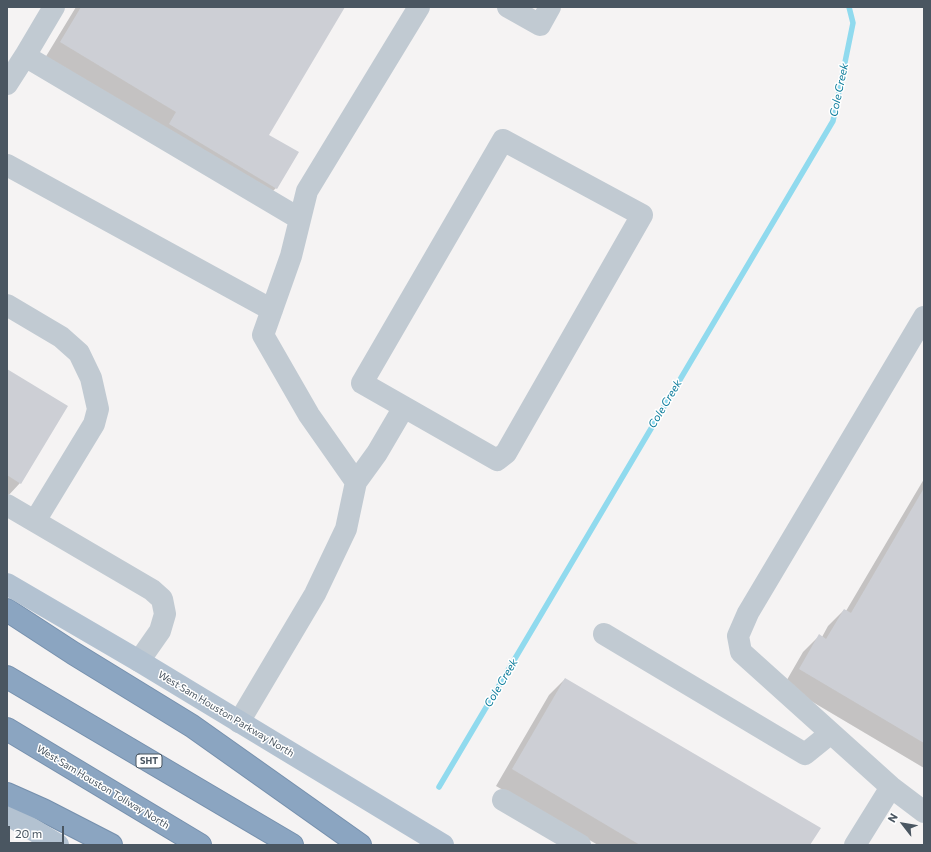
<!DOCTYPE html>
<html>
<head>
<meta charset="utf-8">
<style>
	body { margin:0 }
	#map { position:relative; width:931px; height:852px; overflow:hidden; background:#f5f3f3; font-family:Commissioner,sans-serif }
	canvas { display:block }
	.frame { position:absolute; inset:0; border:8px solid #4a5661; pointer-events:none }
	.north { position:absolute; left:883px; top:804px; width:40px; height:40px; -webkit-text-stroke:3px #fff; paint-order:stroke; rotate:301deg; font-size:11px; font-weight:700; line-height:16px; text-align:center; color:#4a5661 }
	.north::after { content:''; display:block; margin:auto; width:14px; height:18px; background:#4a5661; clip-path:polygon(50% 0,100% 100%,50% 72%,0 100%) }
	.scale { position:absolute; left:8px; top:826px; width:56px; height:18px; box-sizing:border-box; border:2px solid #4a5661; border-top:0; padding-left:5px; font-size:12px; line-height:14px; white-space:nowrap; color:#4a5661; -webkit-text-stroke:3px #fff; paint-order:stroke }
</style>
</head>
<body>
<div id="map">
<canvas width="931" height="852"></canvas>
<div class="frame"></div>
<div class="north">N</div>
<div class="scale">20 m</div>
</div>
<script>
const g = document.querySelector('canvas').getContext('2d');
g.lineJoin = 'round';
function fillPath(path, color) { g.fillStyle = color; g.fill(path, 'evenodd'); }
const shape = rows => new Path2D(rows.map(r => 'M' + r).join(''));
function strokePath(path, color, width, dash) { g.strokeStyle = color; g.lineWidth = width; g.lineCap = dash ? 'butt' : 'round'; g.setLineDash(dash || []); g.stroke(path); }
function write(font, color, halo, rows, align = 'center') {
  g.font = font + ' Commissioner,sans-serif'; g.lineWidth = 3; g.setLineDash([]); g.textBaseline = 'middle'; g.strokeStyle = halo; g.fillStyle = color; for (const [text, x, y, turn = 0] of rows) {
    g.save(); g.translate(x, y); g.rotate((+turn || 0) * Math.PI / 180); g.textAlign = isNaN(turn) ? turn : align; if (halo) g.strokeText(text, 0, 0); g.fillText(text, 0, 0); g.restore();
  }
}
fillPath(shape([
	[76,7,344,7,268,135,276,188,260,204,45,58],
	[7,370,20,483,7,497],
	[924,479,924,768,784,685,803,652,819,636,822,637,828,626,844,610,846,611],
	[565,679,809,845,598,845,496,786,549,695]
]), '#0003');
strokePath(shape([
	[439,787,833,121,853,23,849,7]
]), '#90daee', 5.5);
fillPath(shape([
	[81,7,345,7,269,135,299,152,277,189,169,124,176,112,60,42],
	[7,369,68,406,21,484,7,475],
	[924,488,924,743,799,669,819,634,826,639,844,609,851,613],
	[565,678,821,828,810,845,640,845,512,769]
]), '#cdcfd5');
const highway = shape([
	[7,610,73,653,192,726,360,845],
	[7,677,292,845],
	[7,729,200,845],
	[7,794,43,810,111,845]
]);
strokePath(highway, '#7690ad', 24);
strokePath(shape([
	[54,7,25,56,300,219],
	[508,7,540,25,550,7],
	[7,84,25,56],
	[503,140,642,215,506,453,497,460,362,383,503,140],
	[7,165,272,310],
	[7,305,61,337,79,353,91,378,98,409,94,424,35,521],
	[924,317,748,613,738,636,741,652,891,787,924,812],
	[356,482,309,415,263,335,291,256,307,191,419,7],
	[7,505,152,590,162,599,165,614,160,631,139,661],
	[604,634,805,754,831,733],
	[239,722,315,594,346,529,356,482,377,453,404,407],
	[503,800,580,845],
	[855,845,891,787]
]), '#c1cad2', 22);
strokePath(shape([
	[7,584,139,661,443,845],
	[7,814,58,845]
]), '#b3c2d1', 22);
strokePath(highway, '#8ba5c1', 22);
for (const [x, y, w] of [
	[149,761,26]
]) { const box = new Path2D(); box.roundRect(x - w / 2, y - 7, w, 14, 3); g.fillStyle = '#fff'; g.fill(box); strokePath(box, '#4a5661', 1); }
write('bold 9px', '#4a5661', null, [
	["SHT",149,761]
]);
write('10px', '#4a5661', '#fff', [
	["West Sam Houston Parkway North",226,714,31],
	["West Sam Houston Tollway North",103,787,31]
]);
write('italic 11px', '#0c7c9b', '#fff', [
	["Cole Creek",839,90,-78],
	["Cole Creek",665,404,-59],
	["Cole Creek",501,683,-59]
]);
</script>
</body>
</html>
